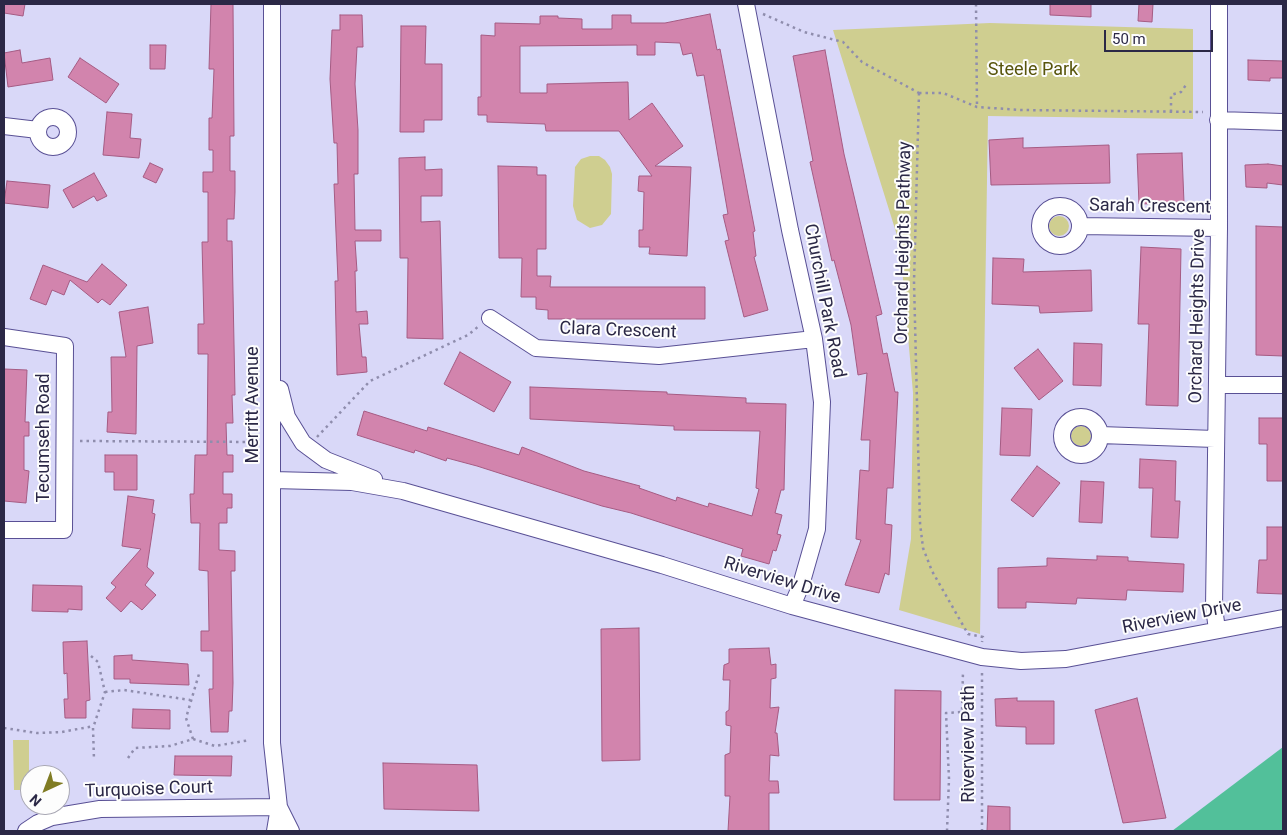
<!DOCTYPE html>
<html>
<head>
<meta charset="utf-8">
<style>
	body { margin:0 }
	#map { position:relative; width:1287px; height:835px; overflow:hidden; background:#d9d8f8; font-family:Roboto,sans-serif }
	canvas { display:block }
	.frame { position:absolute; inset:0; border:5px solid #2b2846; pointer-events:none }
	.north { position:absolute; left:20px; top:765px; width:50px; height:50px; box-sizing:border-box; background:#fdfdfd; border:1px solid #a9a8b4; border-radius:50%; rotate:223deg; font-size:14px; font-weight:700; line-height:20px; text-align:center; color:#2b2846 }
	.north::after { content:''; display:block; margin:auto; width:18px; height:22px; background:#807c24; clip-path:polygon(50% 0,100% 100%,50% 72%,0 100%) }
	.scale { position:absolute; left:1104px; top:30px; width:109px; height:22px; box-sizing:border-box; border:2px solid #2b2846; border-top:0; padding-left:6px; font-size:15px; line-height:18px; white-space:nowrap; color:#2b2846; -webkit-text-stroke:4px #fdfdfd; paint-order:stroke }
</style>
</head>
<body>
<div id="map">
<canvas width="1287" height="835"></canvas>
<div class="frame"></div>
<div class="north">N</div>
<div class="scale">50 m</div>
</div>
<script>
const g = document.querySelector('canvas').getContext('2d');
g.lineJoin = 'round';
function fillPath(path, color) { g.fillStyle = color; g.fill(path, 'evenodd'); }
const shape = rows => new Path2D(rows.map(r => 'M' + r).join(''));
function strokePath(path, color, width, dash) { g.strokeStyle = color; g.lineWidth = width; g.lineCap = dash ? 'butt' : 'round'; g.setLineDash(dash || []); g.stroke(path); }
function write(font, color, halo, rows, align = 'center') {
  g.font = font + ' Roboto,sans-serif'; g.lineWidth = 4; g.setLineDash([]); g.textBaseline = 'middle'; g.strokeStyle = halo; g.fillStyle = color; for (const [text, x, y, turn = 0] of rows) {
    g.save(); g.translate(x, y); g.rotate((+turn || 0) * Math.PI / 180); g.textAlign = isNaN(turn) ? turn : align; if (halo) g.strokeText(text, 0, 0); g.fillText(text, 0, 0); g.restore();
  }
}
fillPath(shape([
	[990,23,1193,29,1193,119,988,116,980,634,899,610,911,539,913,393,900,245,833,30],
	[590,156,599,156,605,160,610,167,612,174,611,214,602,225,590,228,577,220,573,206,575,167,581,159],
	'1049 226a10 10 0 1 1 20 0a10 10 0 1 1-20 0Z',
	'1071 436a10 10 0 1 1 20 0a10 10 0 1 1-20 0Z',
	[13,740,29,740,29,790,14,790]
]), '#cfce90');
fillPath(shape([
	[1283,747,1283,831,1172,831]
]), '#52c09a');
const building = shape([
	[4,4,25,4,23,16,4,13,4,4],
	[211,4,233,4,234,136,230,136,230,171,235,171,235,192,234,219,227,219,227,241,232,241,235,395,232,395,233,423,226,423,227,455,233,455,233,472,223,472,223,494,232,494,232,508,227,508,227,523,219,523,219,550,235,551,235,571,231,571,233,683,232,711,229,711,228,732,211,732,209,689,213,689,213,651,201,651,201,631,209,631,208,571,199,570,200,523,191,523,190,494,194,494,195,455,207,455,208,354,198,354,198,324,204,324,202,242,208,242,208,192,203,192,203,172,213,172,213,150,209,150,209,118,212,118,214,69,209,69,211,4],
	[1050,4,1091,4,1091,17,1050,15,1050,4],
	[1139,4,1153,4,1152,22,1138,21,1139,4],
	[710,14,717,50,720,49,755,231,753,232,756,256,754,257,768,310,744,317,725,241,729,240,723,215,728,214,704,75,697,76,692,53,683,55,680,43,655,42,655,55,637,55,637,45,520,46,520,93,547,93,547,84,628,82,629,120,652,103,683,146,655,166,691,167,687,256,649,254,650,247,639,247,639,230,643,230,644,192,638,191,639,176,652,176,619,131,546,131,545,124,487,122,487,115,478,115,478,97,481,97,481,35,495,36,495,23,540,24,540,16,558,16,558,18,582,19,582,29,612,29,612,15,631,15,631,23,665,23,710,14],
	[340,15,362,15,363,47,357,47,355,84,358,130,358,174,354,174,355,230,381,230,381,241,355,241,357,271,355,271,356,312,367,311,368,324,359,324,362,357,366,357,367,372,337,375,335,281,338,281,334,184,338,184,337,143,334,143,330,79,332,30,340,30,340,15],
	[401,26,426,26,425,64,442,64,442,120,424,120,424,132,400,132,401,26],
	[150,45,166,45,165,69,150,69,150,45],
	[20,50,22,63,50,58,53,80,8,87,4,53,20,50],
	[825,50,844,154,882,314,876,316,883,354,887,353,895,392,898,392,893,488,887,488,885,524,892,525,889,575,885,573,879,593,845,585,861,540,856,539,860,470,869,471,870,440,861,440,867,373,858,375,851,325,834,260,832,261,810,162,813,161,793,56,825,50],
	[80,58,119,84,106,103,68,77,80,58],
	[1248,60,1283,61,1283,78,1270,78,1270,81,1248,80,1248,60],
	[107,112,132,114,130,138,141,139,139,158,103,155,107,112],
	[1023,138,1023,148,1109,145,1110,183,991,185,989,140,1023,138],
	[1182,153,1184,203,1139,204,1137,154,1182,153],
	[425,157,425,170,442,169,442,196,421,196,421,222,440,221,443,339,407,338,408,258,400,258,399,158,425,157],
	[150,163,163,169,156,183,143,177,150,163],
	[1268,164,1283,166,1283,185,1267,183,1267,188,1246,187,1245,165,1268,164],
	[498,166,537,167,537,175,546,175,546,249,537,249,537,276,551,276,550,287,705,287,705,319,548,319,548,310,536,309,536,297,521,297,522,258,499,258,498,166],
	[94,173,107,196,97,201,94,196,73,208,63,190,94,173],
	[7,181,50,185,48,208,4,203,7,181],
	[1256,226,1283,227,1283,356,1256,355,1256,226],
	[1141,247,1181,249,1178,406,1146,405,1149,324,1138,324,1141,247],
	[993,258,1024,259,1023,272,1091,270,1092,311,1040,313,1039,306,992,304,993,258],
	[102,264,127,285,110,305,102,299,98,303,70,280,64,295,52,290,46,305,30,299,43,265,87,282,102,264],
	[148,307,153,343,137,346,136,434,107,432,108,412,112,412,111,357,126,357,119,312,148,307],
	[1074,343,1102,344,1101,386,1073,385,1074,343],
	[1038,349,1063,381,1039,400,1014,368,1038,349],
	[460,352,511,382,494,412,444,384,460,352],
	[4,369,27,370,25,422,29,422,29,436,24,436,24,470,29,471,26,503,4,501,4,369],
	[530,387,667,392,667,394,746,398,746,403,786,404,784,490,781,490,775,513,782,515,777,534,781,535,776,551,773,550,769,564,741,556,743,549,631,513,602,506,477,466,447,458,446,461,415,450,414,453,357,435,364,411,427,431,428,427,519,455,522,447,584,471,640,486,639,488,676,501,677,497,708,507,709,503,752,516,759,489,756,488,760,431,674,430,674,426,530,419,530,387],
	[1002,408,1032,409,1030,456,1000,455,1002,408],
	[1259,418,1283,418,1283,481,1267,481,1267,444,1259,444,1259,418],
	[105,455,137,455,137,490,114,490,114,472,105,472,105,455],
	[1140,459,1176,461,1175,501,1180,501,1178,538,1151,537,1153,488,1139,488,1140,459],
	[1037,466,1060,483,1033,517,1011,500,1037,466],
	[1081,481,1104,482,1102,523,1079,522,1081,481],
	[128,496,154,500,152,513,155,514,147,567,154,573,145,585,156,595,142,610,131,601,121,612,106,598,116,587,111,583,141,549,122,546,128,496],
	[1267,527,1283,527,1283,594,1257,593,1259,560,1267,560,1267,527],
	[1097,556,1128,557,1128,561,1184,564,1183,592,1127,590,1126,600,1077,598,1076,604,1026,602,1026,608,998,608,998,568,1047,566,1047,558,1097,560,1097,556],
	[33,585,82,586,82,610,68,609,68,612,32,611,33,585],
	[639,628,640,760,602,761,601,629,639,628],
	[87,641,90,700,86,701,86,718,65,718,64,699,68,699,67,673,64,674,63,642,87,641],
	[769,648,771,665,776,664,776,678,771,679,770,708,779,707,775,733,777,733,779,756,770,755,769,781,778,781,779,793,769,793,769,831,728,831,730,796,725,796,725,755,730,753,731,726,726,725,726,712,729,710,730,680,723,680,724,665,729,663,729,649,769,648],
	[132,655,132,660,188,664,189,685,130,683,130,679,114,679,114,656,132,655],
	[895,690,941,691,940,800,894,800,895,690],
	[1017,698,1017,701,1054,701,1054,744,1026,744,1026,727,996,726,995,699,1017,698],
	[1137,698,1166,818,1123,823,1095,710,1137,698],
	[133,709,170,710,170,729,132,728,133,709],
	[175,756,232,756,231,776,174,775,175,756],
	[383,763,477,765,479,811,384,809,383,763],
	[988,806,1010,807,1010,831,987,831,988,806]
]);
fillPath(building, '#d284ad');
strokePath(building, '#a55b83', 1);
const minor = shape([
	[272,4,272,743,279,807,275,831],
	[746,4,790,230,814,339,822,402,817,529,801,585,792,606],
	'38 132a15 15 0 1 1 30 0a15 15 0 1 1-30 0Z',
	[1218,120,1283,122],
	[4,126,38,130],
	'1040 226a20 20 0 1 1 40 0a20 20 0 1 1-40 0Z',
	[1080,226,1219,228],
	[490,318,536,348,659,356,814,339],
	[4,337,65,346,64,530,4,530],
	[1217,385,1283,385],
	[280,389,287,417,303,443,326,460,374,479],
	'1062 436a19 19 0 1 1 38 0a19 19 0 1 1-38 0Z',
	[1100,435,1215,439],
	[273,480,352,482,403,491,662,565,792,606,982,657,1021,661,1066,659,1283,618],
	[1217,630,1214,607,1219,228,1219,4],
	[279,807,291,831],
	[26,831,38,823,52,817,100,809,279,807]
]);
strokePath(minor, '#595095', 18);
strokePath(shape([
	[976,4,977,107],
	[763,14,804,32,843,42,862,62,919,93],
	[919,93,914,282,920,523,923,548,932,571,968,634,983,637,982,642],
	[919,93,943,93,977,107,1021,110,1203,112],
	[1171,112,1171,95,1181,92,1186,85],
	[317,437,370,381,468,335,479,326],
	[80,441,257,442],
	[91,656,98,662,105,692,93,728,94,760],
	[982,673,982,831],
	[105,692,124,690,190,700],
	[4,728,37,733,62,732,94,726],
	[193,739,186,718,199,674],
	[128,758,135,748,170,746,193,739,215,746,250,740],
	[947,831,949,779,946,713,962,712,963,671]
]), '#8f8dad', 2.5, [2.5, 4]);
strokePath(minor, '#fff', 16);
write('18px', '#58550c', '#fdfdfd', [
	["Steele Park",1033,70]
]);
write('18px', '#2b2846', '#fdfdfd', [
	["Sarah Crescent",1150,207,1],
	["Orchard Heights Pathway",904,243,-89],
	["Churchill Park Road",824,301,79],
	["Orchard Heights Drive",1198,316,-89],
	["Clara Crescent",618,331,2],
	["Merritt Avenue",253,405,-90],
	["Tecumseh Road",44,438,-90],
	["Riverview Drive",782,581,17],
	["Riverview Drive",1182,617,-11],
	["Riverview Path",969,744,-90],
	["Turquoise Court",149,790,-2]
]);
</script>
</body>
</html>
